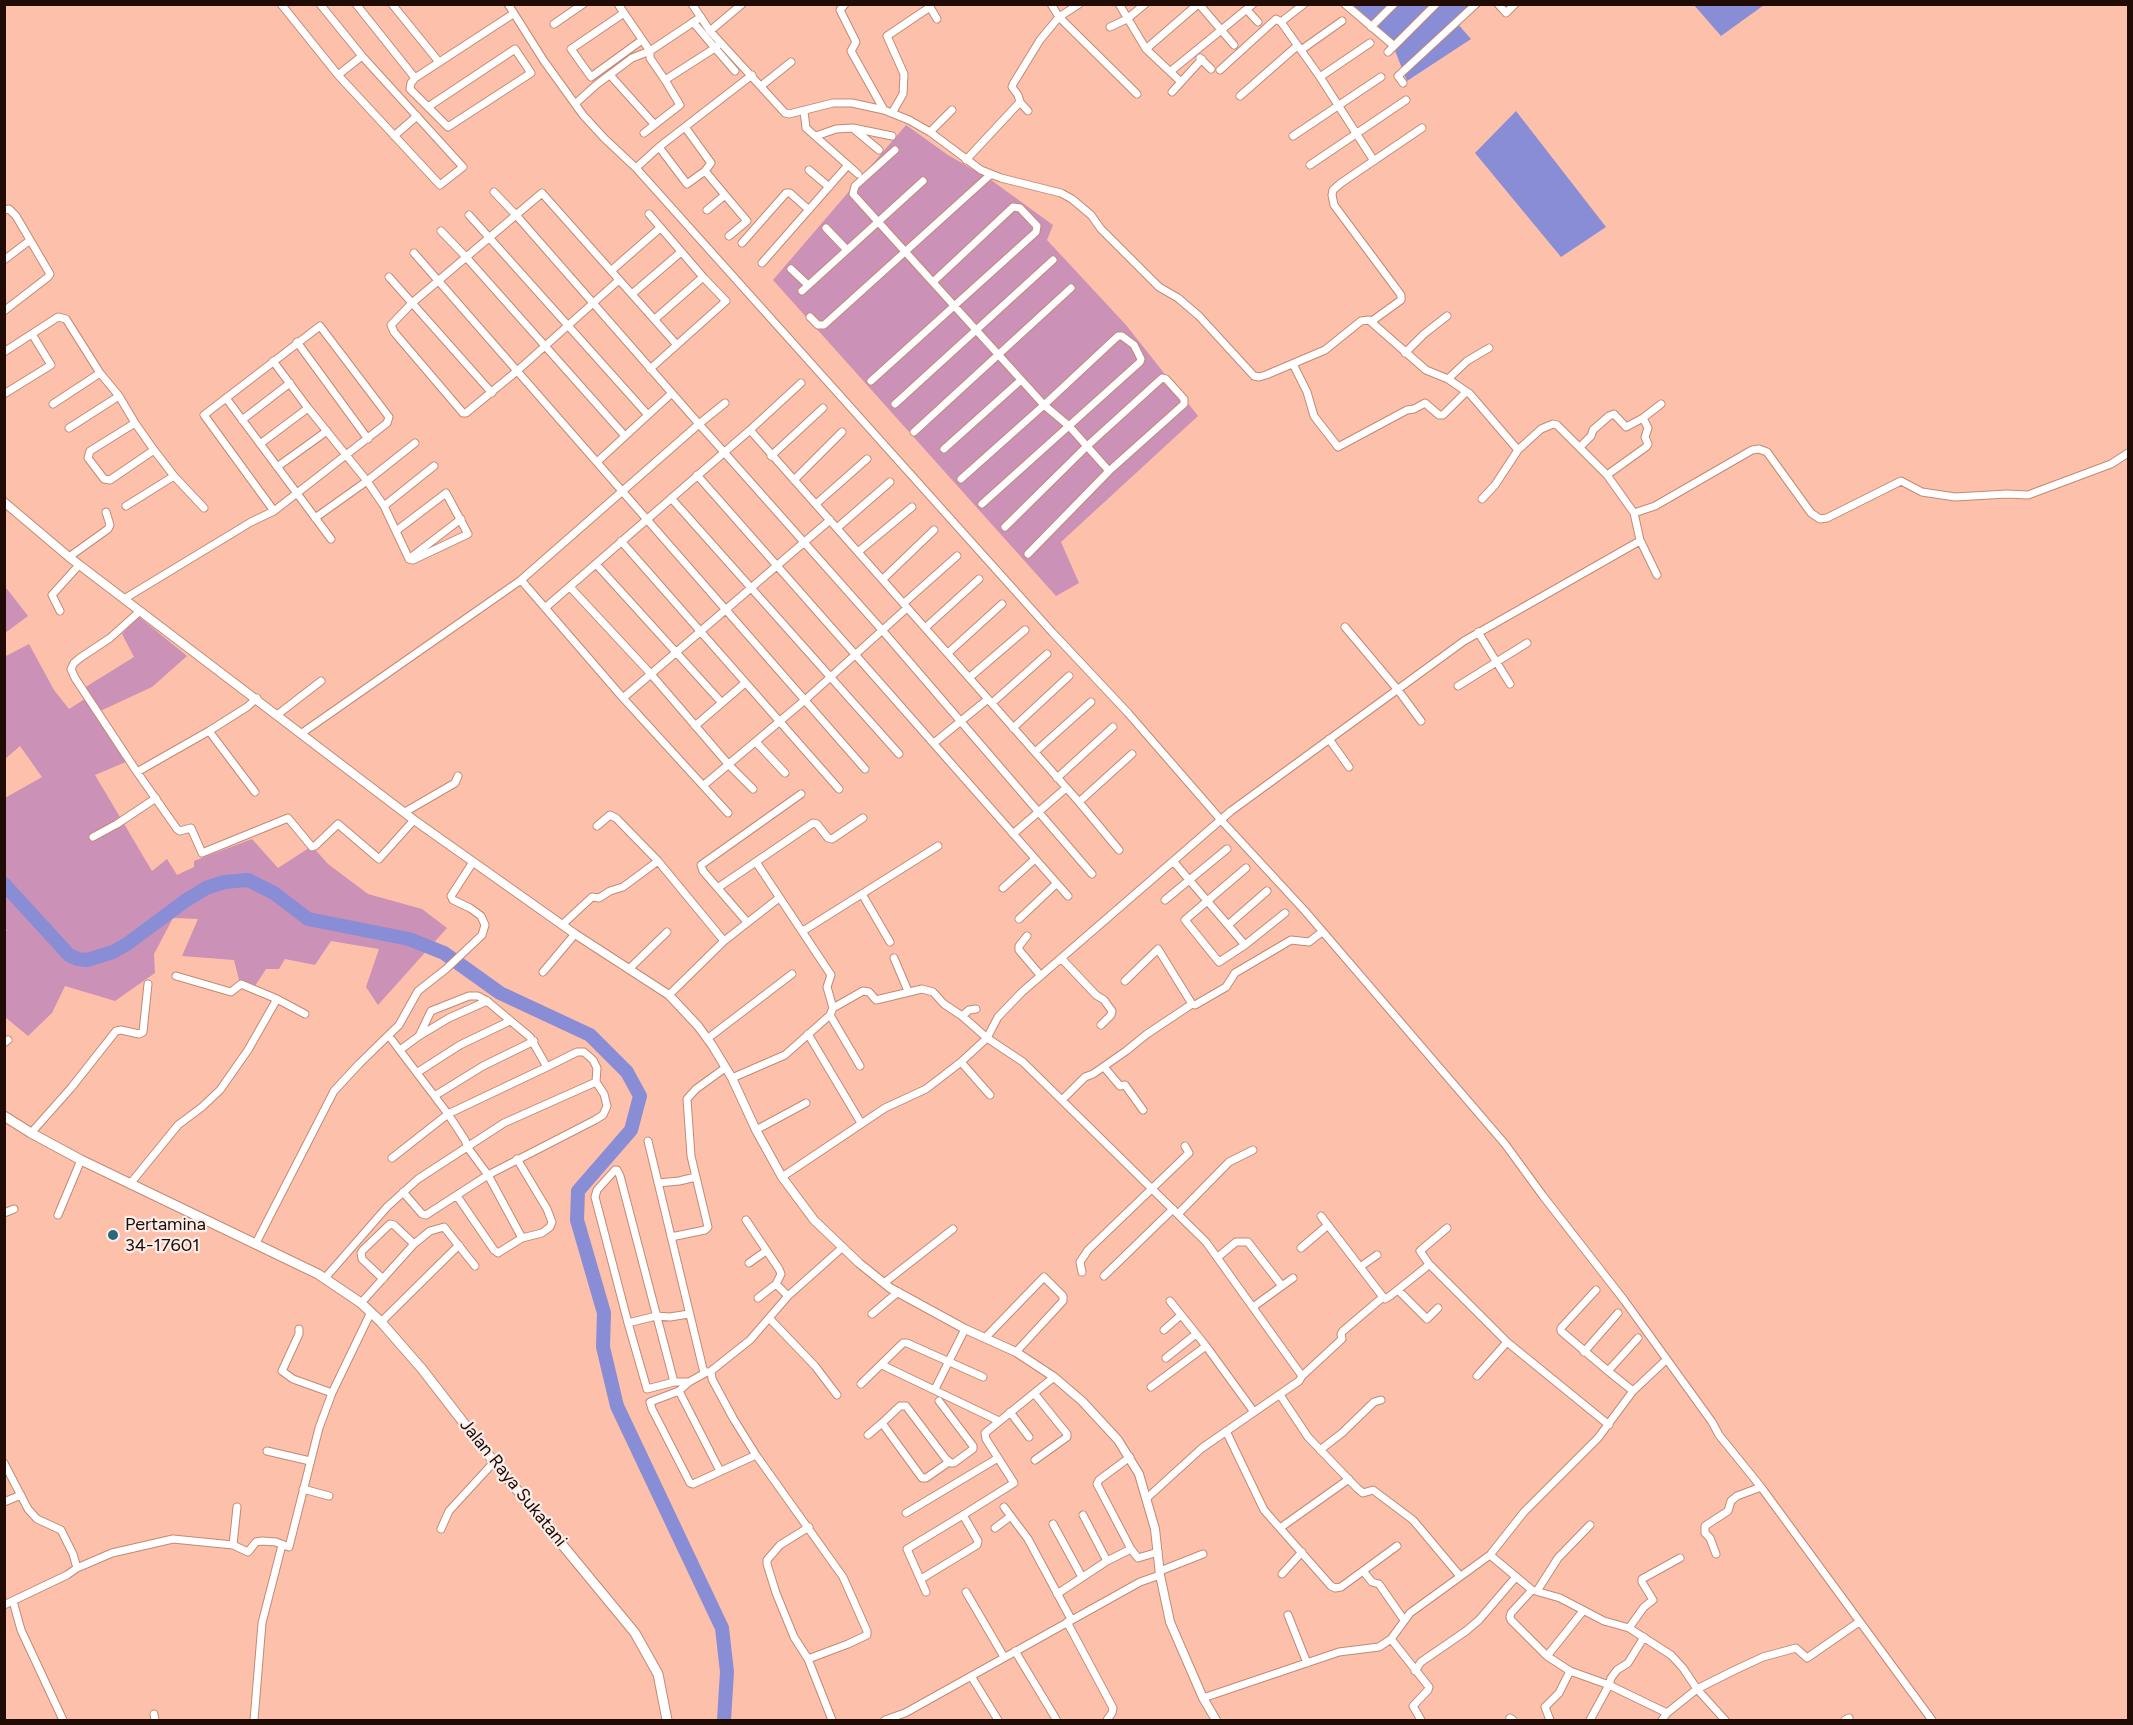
<!DOCTYPE html>
<html>
<head>
<meta charset="utf-8">
<style>
	body { margin:0 }
	#map { position:relative; width:2133px; height:1725px; overflow:hidden; background:#fdc0aa; font-family:Figtree,sans-serif }
	canvas { display:block }
	.frame { position:absolute; inset:0; border:6px solid #200c05; pointer-events:none }
</style>
</head>
<body>
<div id="map">
<canvas width="2133" height="1725"></canvas>
<div class="frame"></div>
</div>
<script>
const g = document.querySelector('canvas').getContext('2d');
g.lineJoin = 'round';
function fillPath(path, color) { g.fillStyle = color; g.fill(path, 'evenodd'); }
const shape = rows => new Path2D(rows.map(r => 'M' + r).join(''));
function strokePath(path, color, width, dash) { g.strokeStyle = color; g.lineWidth = width; g.lineCap = dash ? 'butt' : 'round'; g.setLineDash(dash || []); g.stroke(path); }
function write(font, color, halo, rows, align = 'center') {
  g.font = font + ' Figtree,sans-serif'; g.lineWidth = 4.5; g.setLineDash([]); g.textBaseline = 'middle'; g.strokeStyle = halo; g.fillStyle = color; for (const [text, x, y, turn = 0] of rows) {
    g.save(); g.translate(x, y); g.rotate((+turn || 0) * Math.PI / 180); g.textAlign = isNaN(turn) ? turn : align; if (halo) g.strokeText(text, 0, 0); g.fillText(text, 0, 0); g.restore();
  }
}
fillPath(shape([
	[906,125,948,155,991,180,1053,225,1047,240,1126,325,1198,416,1061,542,1079,583,1056,596,773,280],
	[5,589,7,589,28,616,5,633],
	[138,616,187,656,152,687,98,712,128,761,95,775,152,871,167,859,177,875,194,867,194,861,252,839,278,868,312,846,328,864,368,894,422,909,447,928,378,1005,366,987,379,949,331,941,315,965,285,959,279,969,266,969,251,992,241,988,234,960,182,956,198,919,173,918,154,954,155,973,115,1001,65,986,52,1013,28,1036,5,1017,4,933,7,930,4,927,5,798,42,777,20,746,5,759,4,654,6,656,29,644,54,690,69,709,91,695,84,688,134,657,122,634]
]), '#cb91b6');
fillPath(shape([
	[1353,5,1482,5,1457,23,1471,39,1407,81,1390,38],
	[1694,5,1764,5,1721,36],
	[1516,111,1606,227,1561,257,1475,153]
]), '#898dd5');
strokePath(shape([
	[4,884,69,955,78,959,87,960,113,952,127,944,185,901,206,888,224,882,248,880,274,893,308,919,409,939,444,953,500,993,590,1035,627,1072,640,1096,631,1130,578,1191,577,1220,604,1313,603,1347,617,1406,722,1628,727,1672,724,1720]
]), '#898dd5', 14);
const minor = shape([
	[281,4,338,75,440,185,463,167,362,56,320,4],
	[356,4,415,78],
	[392,4,439,62],
	[508,4,544,61,583,115,604,138,636,168,1052,632,1128,713,1221,820,1305,911,1505,1144,1543,1196,1624,1300,1712,1422,1719,1435,1761,1487,1932,1720],
	[618,4,624,13,571,49,591,77,642,40],
	[692,4,710,31,785,113,789,114,833,103,852,103,884,110,909,120,930,132,981,170,1001,178,1061,193,1072,199,1091,215,1101,229,1159,287,1178,298,1199,316,1254,376,1259,377,1266,375,1325,350,1361,321,1369,320,1426,370,1448,379,1470,394,1518,450,1541,429,1553,424,1557,425,1607,475,1634,513],
	[845,4,840,10,856,42,851,51,884,110],
	[1051,4,1059,17,1079,4],
	[1119,4,1146,49,1180,81],
	[1199,4,1234,45],
	[1345,4,1393,45],
	[1498,4,1506,13,1515,4],
	[1247,10,1258,22],
	[624,13,650,51,650,58,665,80,715,48,735,71],
	[693,22,715,48,717,46],
	[1281,22,1304,4],
	[554,24,583,4],
	[1110,27,1127,19,1145,4],
	[1371,27,1394,4],
	[710,31,742,4],
	[1146,49,1198,4],
	[1301,50,1342,21],
	[1388,52,1436,4],
	[1200,58,1211,69],
	[1220,70,1276,19,1281,22,1320,77,1374,161],
	[1171,71,1253,4],
	[338,75,362,56],
	[610,75,654,124],
	[1320,77,1370,43],
	[1403,83,1398,76,1476,4],
	[761,86,791,62],
	[1172,92,1202,59],
	[1240,96,1297,46],
	[1020,102,1028,111],
	[575,104,596,85,632,58,650,51,701,17],
	[428,107,515,49,531,73,448,127,410,89,411,83,415,78,513,14],
	[804,111,806,128,858,174],
	[892,113,903,94,904,74,887,36,930,7,937,19],
	[685,127,711,163,705,171,687,184,659,147,752,75],
	[855,130,879,150],
	[930,132,952,110],
	[644,133,680,105,665,80],
	[394,136,417,116],
	[816,136,836,129,853,128,892,136],
	[1293,136,1381,77],
	[895,150,855,186,853,194,1044,405,1069,426,1109,471],
	[966,160,1020,102,1018,95,1012,87,1013,84,1040,40,1059,17,1137,94],
	[1310,165,1406,100],
	[636,168,659,147],
	[809,170,829,187],
	[705,171,725,195,707,210],
	[494,192,516,215,699,424,725,403],
	[725,195,747,221,729,236],
	[4,210,9,209,16,216,50,274,48,277,4,311],
	[649,214,703,277,726,301,650,369],
	[469,215,648,415,672,393],
	[826,228,847,250],
	[441,231,466,257,625,436],
	[742,243,786,193,790,193,809,210],
	[414,253,865,769],
	[4,260,29,241],
	[762,263,848,165],
	[791,269,808,285],
	[612,270,660,228],
	[389,277,492,393],
	[619,280,517,371,466,413,463,413,394,332,391,325,412,303,542,193,677,345],
	[802,291,923,181],
	[632,294,681,252],
	[810,317,818,325,824,325,990,175],
	[655,319,703,277],
	[1372,321,1401,300,1401,295,1334,205,1332,195,1333,190,1341,183,1422,128],
	[297,342,368,439],
	[4,352,58,317,66,319,100,373,119,396,135,423,154,450,174,476,204,508],
	[1405,353,1424,334,1447,316],
	[273,361,308,408,367,481,384,506,409,559],
	[1293,364,1307,392,1314,416,1338,447,1407,410,1414,409,1425,403,1439,415,1443,415,1466,392],
	[1448,379,1467,361,1489,348],
	[871,381,1036,232,1037,226,1020,208,1013,207,933,282],
	[4,394,51,365,32,334],
	[226,398,331,539],
	[53,404,100,373],
	[895,404,1053,260],
	[242,420,290,383],
	[135,423,90,451,88,458,104,479,110,480,154,450],
	[69,428,119,396],
	[750,430,1079,802,1119,850],
	[914,432,1071,288],
	[260,444,308,408],
	[1580,447,1591,436,1593,430,1609,416,1614,414,1626,427,1643,418,1661,404],
	[944,449,1021,380],
	[771,456,823,408],
	[597,462,648,415],
	[277,467,327,431],
	[697,475,1068,896],
	[1607,475,1646,447,1648,444,1645,437,1648,428,1643,418],
	[961,479,1044,405,1118,336,1122,336,1134,345,1141,359,1140,362,982,504],
	[794,480,842,432],
	[671,498,899,754],
	[1482,499,1495,485,1518,450],
	[816,504,867,459],
	[126,506,174,476],
	[384,506,434,466],
	[315,518,367,481,415,443],
	[1005,527,1086,447,1162,378,1166,379,1184,399,1184,404,1109,471,1028,554],
	[837,528,890,482],
	[396,531,446,493,468,534,413,560,409,559],
	[1640,540,1657,575],
	[621,541,839,789],
	[858,552,912,507],
	[69,557,108,529,110,525,106,512],
	[410,558,461,519],
	[596,564,722,703],
	[883,579,934,530],
	[521,580,623,698,728,813],
	[570,587,650,673,729,765,753,789],
	[124,599,251,522,274,511,387,423,389,417,320,326,204,415,274,511],
	[904,603,957,556],
	[545,608,750,430,801,383],
	[60,611,52,595,79,565],
	[140,611,110,638,80,658,74,663,71,669,75,678,137,772,209,731,247,707,257,698],
	[1345,627,1398,690,1421,721],
	[925,628,979,579],
	[1478,632,1510,684],
	[948,653,1002,604],
	[970,677,1025,630],
	[1458,686,1527,643],
	[623,698,830,520],
	[992,703,1047,654],
	[277,715,321,681],
	[695,726,745,683],
	[1013,728,1069,676],
	[209,731,255,792],
	[302,733,521,580,699,424,882,630,1092,874],
	[1329,739,1349,767],
	[756,742,785,773],
	[934,743,988,699],
	[1035,752,1091,702],
	[137,772,177,829,180,831,191,828,202,853,288,818,312,847,315,846,338,824,379,859,414,820],
	[1057,778,1113,727],
	[704,785,805,700,907,608],
	[1079,802,1132,754],
	[405,812,455,783,458,776],
	[597,826,610,815,616,818,658,861,724,941],
	[1013,834,1066,788],
	[93,837,117,824,156,798],
	[1173,861,1245,945,1285,913],
	[756,862,831,975,827,987,833,1008],
	[719,887,813,823,817,824,828,838,832,839,863,818],
	[1003,888,1035,859],
	[862,894,890,942],
	[1165,900,1227,849],
	[1019,919,1056,884],
	[747,922,703,871,701,865,801,794],
	[563,924,592,897,599,898,610,891,623,887,658,861],
	[1228,925,1267,891],
	[803,931,938,846],
	[1027,936,1019,946,1019,950,1041,976],
	[1245,945,1219,962,1185,920,1246,868],
	[894,958,908,991],
	[1061,958,1096,995,1104,1000,1112,1011,1111,1015,1101,1025],
	[629,969,667,932],
	[543,972,575,934],
	[176,976,231,992,241,984,277,999,305,1014],
	[1125,981,1158,949,1192,1004,1195,1005,1226,987,1235,973,1291,940,1309,942,1322,932],
	[669,995,724,941,779,898],
	[830,1015,860,1066],
	[962,1016,969,1010,976,1009],
	[808,1034,861,1123],
	[707,1039,792,974],
	[392,1040,448,1114,465,1140,468,1148,488,1175,522,1238],
	[4,1043,8,1040],
	[400,1050,419,1036,449,1018,487,1001],
	[961,1062,990,1095],
	[1104,1067,1120,1086,1125,1085,1143,1110],
	[418,1072,460,1045,510,1021],
	[732,1078,785,1055,830,1015,833,1008,863,991,869,992,876,1000,922,989,933,992,944,1004,962,1016,987,1038,1023,1062,1206,1242,1302,1376],
	[436,1095,483,1066,534,1041],
	[1062,1100,1085,1077,1093,1074,1126,1051,1147,1034,1192,1004],
	[756,1130,806,1103],
	[31,1133,71,1088,116,1031,121,1030,139,1034,143,1032,148,984],
	[648,1141,704,1373],
	[392,1158,448,1114,547,1067,530,1037,487,1001,478,996,469,996,431,1011,419,1036],
	[782,1177,885,1108,926,1089,961,1062,987,1038,998,1017,1022,992,1231,811,1464,641,1638,542,1640,540,1634,513,1655,506,1752,450,1759,449,1767,452,1811,513,1820,519,1827,518,1901,481,1922,492,1955,497,2007,494,2028,495,2111,464,2128,453],
	[658,1183,679,1181,696,1177],
	[130,1184,178,1125,202,1107,220,1090,248,1050,277,999],
	[403,1192,422,1214,426,1215,488,1175,595,1120,603,1115,607,1106,604,1094,596,1082],
	[457,1196,494,1250,498,1253,522,1238,542,1233,550,1227,552,1222,547,1209,517,1159],
	[4,1213,14,1209],
	[1178,1214,1229,1162,1253,1150],
	[58,1215,81,1160],
	[1321,1216,1383,1297],
	[746,1220,779,1269,781,1274,776,1284,788,1296],
	[671,1237,705,1230,708,1227,691,1156,687,1099,696,1089,725,1068],
	[256,1243,334,1091,359,1064,399,1025,418,991,446,969,482,935,485,925,481,916,470,908,453,900,451,896,473,862],
	[1301,1248,1328,1225],
	[1218,1257,1236,1242,1248,1242,1282,1286],
	[749,1263,766,1251],
	[1429,1264,1507,1342,1609,1425],
	[1360,1267,1377,1255],
	[1082,1272,1080,1262,1088,1250,1189,1153,1185,1146],
	[1104,1276,1173,1209],
	[325,1278,387,1207,418,1179,504,1123,596,1082,597,1068,593,1060,584,1052,577,1052,547,1067],
	[383,1279,362,1259,361,1253,363,1250,390,1224,394,1225,414,1244],
	[884,1283,953,1229],
	[1398,1290,1427,1319,1438,1308],
	[1596,1290,1561,1328,1561,1331,1608,1371,1633,1391],
	[758,1298,776,1284],
	[1170,1301,1206,1346,1254,1412],
	[361,1303,414,1244,430,1231,444,1227,475,1266],
	[1253,1307,1293,1278],
	[872,1314,898,1292],
	[770,1319,815,1366,837,1395],
	[381,1322,459,1245],
	[628,1323,656,1316,670,1317,689,1314],
	[299,1329,299,1334,282,1371,293,1379,332,1393],
	[1164,1330,1181,1315],
	[985,1338,1044,1277,1063,1296,1063,1301,1016,1352],
	[1584,1352,1618,1313],
	[1166,1358,1196,1334],
	[882,1365,999,1421],
	[1608,1371,1638,1338],
	[707,1372,689,1382,679,1391,650,1402,652,1409,690,1483,693,1484,756,1455],
	[1477,1376,1507,1342],
	[674,1382,647,1389,628,1323,595,1197,597,1190,615,1170,617,1170,620,1176,674,1382,689,1382],
	[861,1384,903,1343,907,1343,983,1377],
	[1151,1387,1206,1346],
	[935,1389,965,1329],
	[679,1391,720,1471],
	[1034,1393,1067,1434,1067,1437,1035,1460],
	[1280,1395,1308,1437,1357,1488,1363,1493,1373,1490,1413,1520,1460,1576],
	[939,1401,973,1446,973,1449,954,1463,951,1463,946,1459,906,1406,900,1406,882,1423,922,1478,926,1478,949,1462],
	[1010,1412,1029,1437],
	[1226,1431,1264,1510,1331,1586,1335,1588,1341,1587,1397,1546],
	[868,1435,882,1423],
	[1320,1450,1342,1433,1374,1402,1381,1400],
	[267,1451,310,1461],
	[1130,1457,1099,1480,1097,1484,1131,1549],
	[4,1463,28,1509,37,1519,61,1530,73,1554,77,1568,67,1575,4,1605],
	[303,1489,329,1496],
	[1147,1498,1202,1448,1299,1381,1302,1376,1342,1339,1341,1334,1343,1331,1383,1297,1385,1299,1390,1296,1425,1268,1429,1264,1420,1251,1447,1228],
	[4,1502,21,1495],
	[1004,1507,1028,1539,1071,1619],
	[906,1513,998,1458],
	[1083,1515,1107,1561],
	[1053,1524,1082,1577],
	[995,1528,1011,1516],
	[1280,1528,1349,1479],
	[441,1529,449,1511,494,1462],
	[233,1545,237,1507],
	[1716,1554,1710,1538,1705,1533,1705,1526,1728,1511,1731,1501,1737,1496,1761,1487],
	[1490,1555,1532,1590,1560,1598,1604,1621,1629,1628,1671,1655,1683,1668,1697,1689,1725,1720],
	[77,1568,112,1553,173,1539,233,1545,248,1552,256,1542,262,1541,276,1542,289,1547,319,1428,332,1393,371,1312],
	[1160,1571,1203,1554],
	[1363,1571,1372,1582,1379,1584,1404,1620],
	[1282,1574,1302,1552],
	[921,1579,977,1545,978,1541,963,1515,1014,1483,986,1439,985,1433,1054,1377],
	[1532,1590,1511,1613,1510,1617,1511,1620,1547,1656,1570,1671,1609,1685,1667,1713],
	[1537,1591,1558,1558,1590,1525],
	[926,1592,907,1549,963,1515],
	[966,1592,1004,1657],
	[1057,1594,1107,1561,1131,1549,1138,1558,1158,1552],
	[13,1601,21,1630,63,1720],
	[1288,1615,1307,1663],
	[1067,1622,1113,1708,1112,1713,1107,1720],
	[1629,1628,1644,1607,1653,1600,1642,1582,1642,1579,1680,1558],
	[1391,1639,1429,1687,1428,1690,1413,1706,1421,1720],
	[1015,1651,1056,1719],
	[1547,1656,1583,1611],
	[808,1659,794,1637,776,1593,767,1564,767,1560,780,1545,809,1527],
	[1415,1671,1421,1662,1466,1631,1479,1620,1515,1578],
	[971,1676,998,1720],
	[1203,1698,1339,1652,1379,1647,1391,1639,1410,1613,1490,1555,1524,1512,1598,1438,1633,1391,1666,1360],
	[154,1714,155,1720],
	[1510,1718,1513,1720],
	[254,1720,262,1623,282,1545],
	[832,1720,808,1659,848,1644,867,1635,867,1631,843,1577,756,1455,733,1418,712,1379,711,1371,750,1340,788,1296,843,1247],
	[885,1720,905,1713,1140,1582,1160,1575],
	[1550,1720,1545,1707,1559,1693,1570,1671],
	[1590,1720,1609,1685,1611,1678,1617,1670,1628,1663,1644,1637],
	[1662,1720,1667,1713,1697,1689,1735,1670,1763,1657,1796,1648,1807,1658,1859,1622],
	[1845,1720,1849,1718]
]);
const tertiary = shape([
	[4,502,69,557,414,820,575,934,669,995,698,1026,712,1045,732,1078,756,1130,782,1177,814,1220,859,1263,890,1288,965,1329,1016,1352,1054,1377,1082,1401,1118,1440,1139,1474,1155,1529,1160,1575,1170,1622,1203,1698,1216,1720]
]);
const secondary = shape([
	[4,1116,31,1133,81,1160,318,1274,361,1303,381,1322,422,1369,494,1462,635,1633,658,1674,667,1720]
]);
strokePath(minor, '#c38974', 9);
strokePath(tertiary, '#c38974', 10);
strokePath(secondary, '#c38974', 11);
strokePath(minor, '#fff', 7);
strokePath(tertiary, '#fff', 8);
strokePath(secondary, '#fff', 9);
for (const [x, y, r, color] of [
	[113,1235,6,"#27687c"]
]) { const dot = new Path2D(); dot.arc(x, y, r, 0, 2 * Math.PI); g.fillStyle = color; g.fill(dot); strokePath(dot, '#fbeeea', 2); }
write('18px', '#200c05', '#fbeeea', [
	["Pertamina",125,1225],
	["34-17601",125,1246]
], 'left');
write('18px', '#200c05', '#fbeeea', [
	["Jalan Raya Sukatani",513,1483,51]
]);
</script>
</body>
</html>
